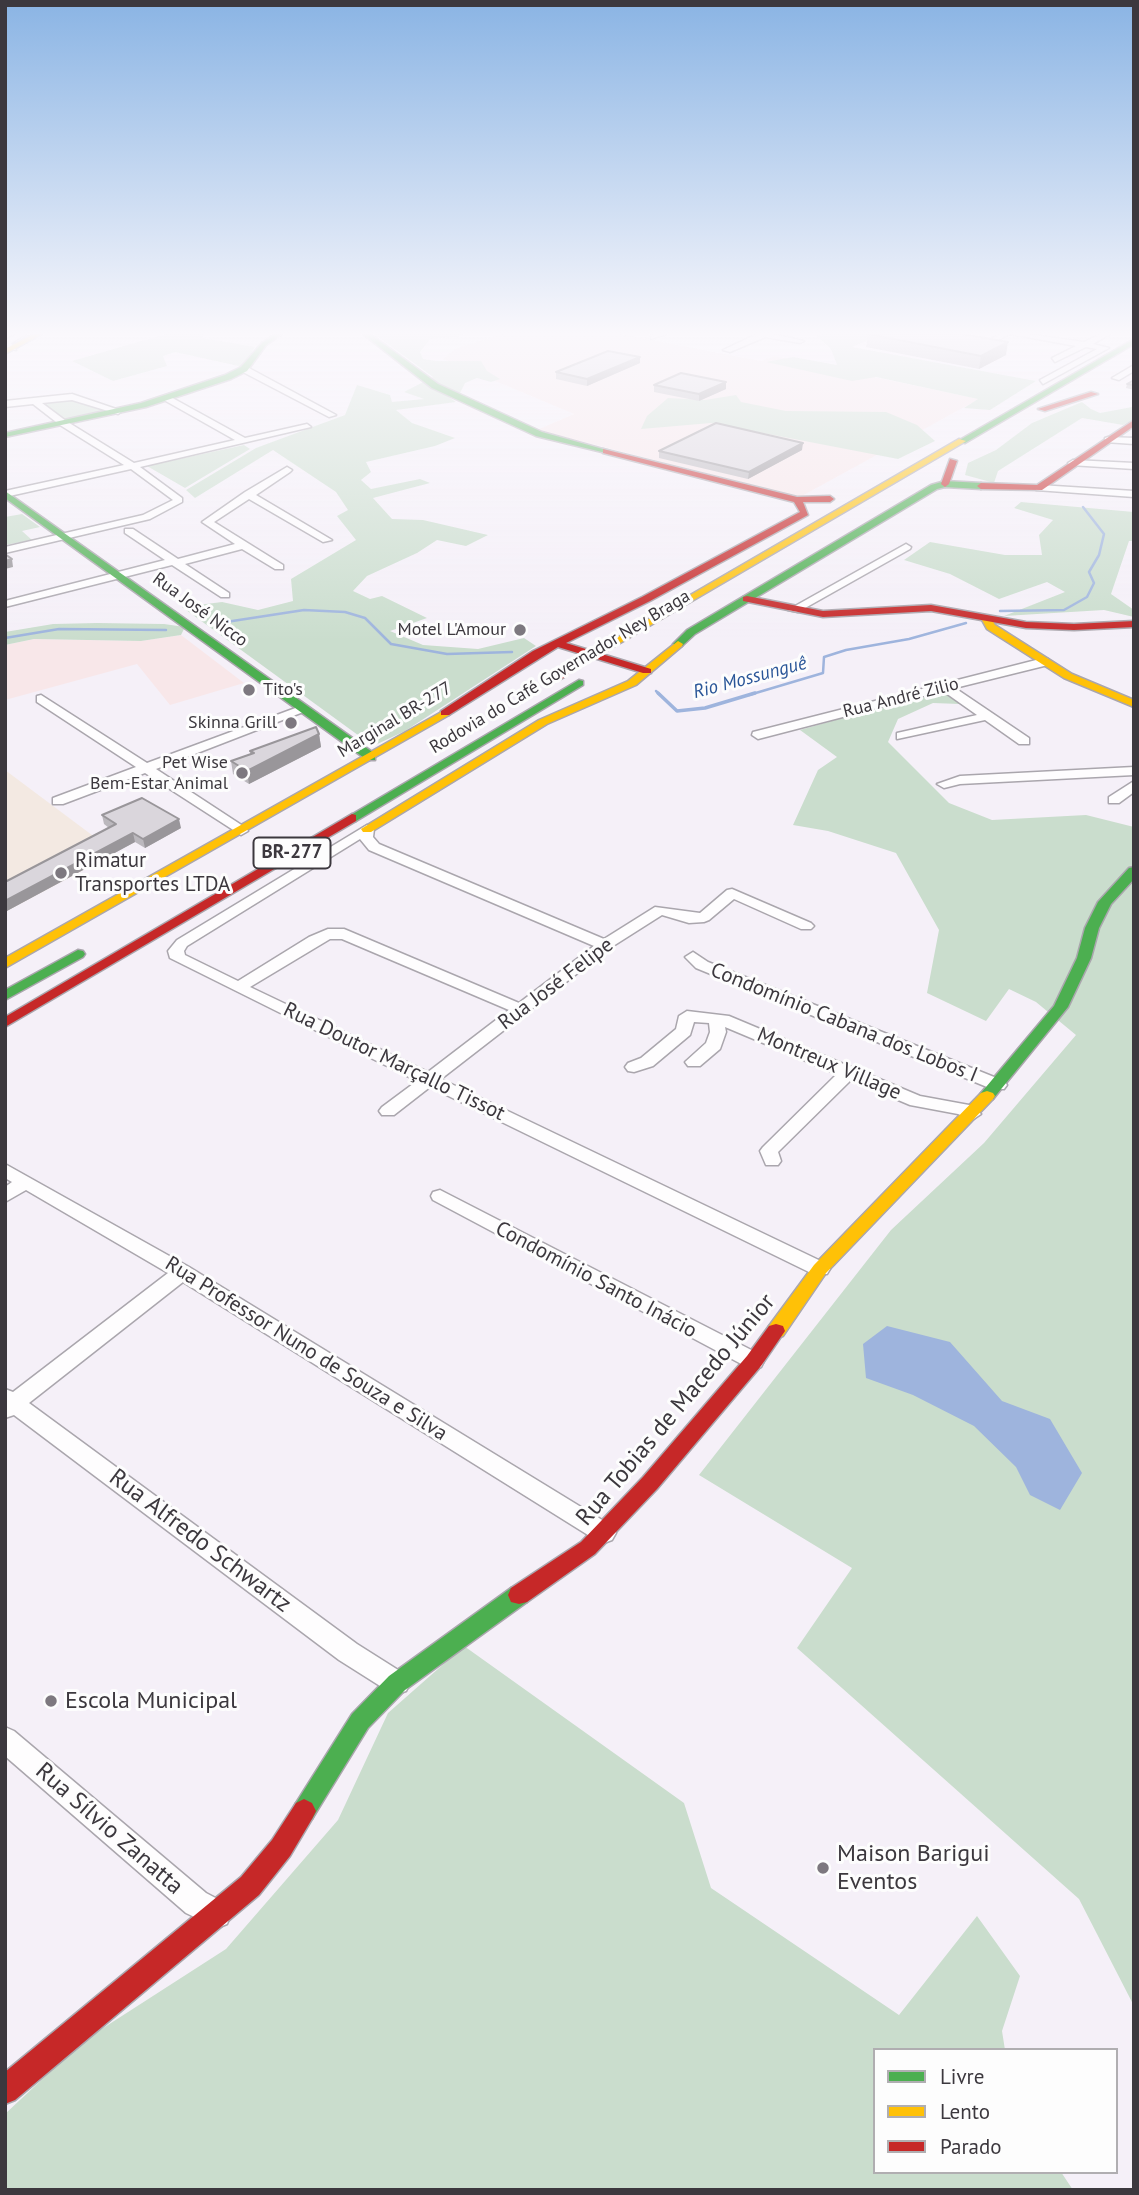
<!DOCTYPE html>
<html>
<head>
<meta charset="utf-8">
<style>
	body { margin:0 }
	#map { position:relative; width:1139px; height:2195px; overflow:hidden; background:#f5f0f8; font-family:"PT Sans",sans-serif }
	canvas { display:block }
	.frame { position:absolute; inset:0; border:7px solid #3c383e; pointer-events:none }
	.legend { position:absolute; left:873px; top:2048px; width:245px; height:126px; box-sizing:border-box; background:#fdfdfd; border:2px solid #b0aeb1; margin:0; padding:9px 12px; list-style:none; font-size:21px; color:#3c383e }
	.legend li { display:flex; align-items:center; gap:14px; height:35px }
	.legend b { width:35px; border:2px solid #b0aeb1 }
</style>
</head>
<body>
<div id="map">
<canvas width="1139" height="2195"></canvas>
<div class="frame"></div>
<ul class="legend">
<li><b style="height:9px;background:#4caf50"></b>Livre</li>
<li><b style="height:9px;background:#ffc107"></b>Lento</li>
<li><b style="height:9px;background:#c62828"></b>Parado</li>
</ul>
</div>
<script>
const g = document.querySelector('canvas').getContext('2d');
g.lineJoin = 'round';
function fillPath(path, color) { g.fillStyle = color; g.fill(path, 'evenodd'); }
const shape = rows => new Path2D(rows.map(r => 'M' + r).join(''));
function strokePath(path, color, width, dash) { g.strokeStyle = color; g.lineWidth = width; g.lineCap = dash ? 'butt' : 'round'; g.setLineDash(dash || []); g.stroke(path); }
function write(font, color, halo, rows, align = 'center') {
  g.font = font + ' "PT Sans",sans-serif'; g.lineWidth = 6; g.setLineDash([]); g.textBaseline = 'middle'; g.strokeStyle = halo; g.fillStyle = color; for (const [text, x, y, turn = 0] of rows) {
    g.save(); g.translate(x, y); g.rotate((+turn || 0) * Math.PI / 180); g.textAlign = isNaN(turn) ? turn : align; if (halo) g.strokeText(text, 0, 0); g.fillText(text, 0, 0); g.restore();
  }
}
fillPath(shape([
	[503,334,619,334,761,361,774,356,979,399,800,497,537,430,574,414,443,359,455,349],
	[181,635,244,683,170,705,137,664,5,700,5,645,34,639,141,641]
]), '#f8e7e9');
fillPath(shape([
	[5,770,116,853,5,912]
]), '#f3e9e2');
fillPath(shape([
	[166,334,203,334,203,338,255,347,243,367,175,352,163,356,167,366,113,381,72,361],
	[374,334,464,334,456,337,430,339,420,352,423,359,436,361,481,361,487,371,500,379,491,382,477,378,465,383,460,393,449,397,456,402,396,410,412,423,455,438,435,446,366,462,371,472,361,480,371,489,420,479,430,483,373,498,392,519,423,520,488,535,466,546,437,540,417,553,367,576,353,591,370,599,382,596,427,618,390,631,423,645,478,649,524,638,536,646,405,731,373,746,182,607,222,602,258,610,293,601,291,579,356,540,337,516,348,510,336,492,273,450,195,498,186,490,256,448,345,415,357,385,390,395,392,402,424,399,404,392,433,377],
	[822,334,883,334,852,347,1036,381,990,410,964,408,978,399,876,377,852,381,766,362,793,357,837,365,831,349,817,336],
	[736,395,741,402,786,411,886,412,917,425,935,441,898,459,711,423,641,429,647,416,668,398,705,400],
	[71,400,107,411,66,420,41,401],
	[1082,402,1091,409,1100,413,1132,407,1134,419,1123,425,1082,418,998,471,994,483,965,475,968,463,996,450,1032,423],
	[244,445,250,449,185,488,147,466],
	[1021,502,1134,512,1134,541,1129,541,1111,594,1134,610,1134,617,1104,610,1004,616,1065,592,1047,582,999,599,950,574,904,560,930,542,1005,555,1042,555,1039,535,1053,520,1014,508],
	[22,514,40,527,22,531,32,540,5,545,5,517],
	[97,623,164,624,185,627,181,635,141,641,34,639,5,645,5,632,53,624],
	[952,693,960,704,933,703,898,719,888,742,949,803,992,820,1086,815,1134,827,1134,2006,1079,1899,797,1648,852,1568,699,1475,891,1230,984,1143,1076,1035,1036,1002,1009,989,986,1021,927,993,939,930,896,853,828,831,793,825,818,770,837,757,800,730,927,694],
	[464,1646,684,1803,711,1888,899,2015,977,1916,1020,1976,1002,2031,1005,2050,875,2050,875,2172,1061,2172,1073,2190,5,2190,5,2114,83,2041,226,1949,338,1820,388,1713]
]), '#caddcd');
fillPath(shape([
	[887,1326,950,1342,1002,1401,1050,1419,1082,1473,1060,1510,1030,1495,1016,1467,974,1426,913,1395,866,1378,863,1344]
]), '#9eb4dd');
strokePath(shape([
	[1129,438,1134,437]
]), '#9eb4dd', 2);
strokePath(shape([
	[1000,611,1064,610,1087,597,1094,583,1089,572,1099,555,1104,534,1083,507],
	[213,624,304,610,345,612,365,618,391,644,447,654,512,652],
	[5,638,59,629,166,630],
	[656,691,660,695],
	[749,695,823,673,824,657,846,650,909,639,966,623]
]), '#9eb4dd', 2.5);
strokePath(shape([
	[658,693,677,711,705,708,755,693]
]), '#9eb4dd', 3.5);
const street = shape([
	[17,334,26,334,11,343,16,350,5,347,5,340,17,334],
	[656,334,666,334,651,339,651,335,656,334],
	[757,334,772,334,804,341,800,343,765,337,730,352,723,350,757,334],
	[1001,334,1010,334,983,348,976,346,1001,334],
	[1010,334,1027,334,1084,342,1101,334,1110,334,1093,344,1109,348,1043,384,1040,380,1097,349,1086,347,1055,362,1052,358,1076,346,1010,334],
	[1134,365,1134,371,1119,380,1112,378,1134,365],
	[241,367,247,367,336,415,329,417,241,371,241,367],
	[72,394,122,411,118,414,72,400,42,403,66,421,134,463,235,440,164,400,167,395,245,438,307,424,311,427,140,467,182,498,182,502,150,519,5,553,5,547,143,515,173,500,131,469,5,497,5,491,124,465,60,425,33,404,5,407,5,401,72,394],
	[1108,437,1134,438,1134,444,1105,442,1105,438,1108,437],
	[1073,460,1134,463,1134,469,1070,465,1068,463,1073,460],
	[287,467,292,470,290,472,256,495,332,540,323,542,249,499,214,522,283,565,283,569,275,569,242,549,185,564,229,593,229,597,221,597,172,565,5,607,5,601,165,560,125,533,125,529,133,529,178,559,235,544,202,522,245,492,287,467],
	[1039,485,1134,491,1134,497,1036,490,1036,486,1039,485],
	[906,544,911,547,910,549,798,612,788,610,906,544],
	[1044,658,1048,659,1048,665,955,688,1029,738,1029,744,1019,744,985,720,897,739,897,733,977,715,943,691,758,739,752,735,753,732,1044,658],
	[41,695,147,763,301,706,305,705,311,709,156,769,246,828,248,831,241,835,145,773,63,804,53,804,53,798,136,767,37,702,37,696,41,695],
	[1134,767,1134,775,960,784,944,788,937,784,960,776,1134,767],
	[1134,781,1134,792,1119,803,1109,803,1109,797,1134,781],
	[367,825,374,829,373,837,379,844,604,939,655,907,700,913,727,890,732,889,811,923,814,926,811,929,801,929,734,899,709,920,704,922,689,923,662,915,610,948,441,1079,827,1264,830,1269,827,1274,813,1274,430,1087,394,1115,382,1115,379,1111,382,1107,417,1081,170,958,168,951,177,940,367,825],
	[360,839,369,850,594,946,519,1003,344,929,328,929,309,937,238,981,185,955,184,951,187,946,360,839],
	[330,939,342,939,509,1010,428,1072,250,987,330,939],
	[693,952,708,962,1004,1081,1007,1085,1004,1089,992,1089,696,968,685,957,693,952],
	[687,1011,729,1016,920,1096,969,1105,981,1114,972,1120,958,1114,910,1105,851,1080,778,1152,781,1161,778,1165,766,1165,760,1151,763,1147,837,1074,725,1027,726,1032,720,1049,700,1066,688,1066,685,1062,706,1043,710,1032,709,1023,694,1022,690,1035,653,1066,634,1072,628,1071,625,1067,628,1063,641,1058,676,1029,679,1016,687,1011],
	[5,1164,189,1267,612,1526,616,1533,612,1540,604,1543,596,1540,183,1282,29,1403,357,1644,406,1675,410,1683,406,1691,397,1694,388,1691,339,1660,14,1415,5,1418,5,1389,13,1392,168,1273,26,1190,5,1202,5,1187,12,1182,5,1178,5,1164],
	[440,1190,761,1355,764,1361,761,1367,754,1369,747,1367,433,1200,431,1196,433,1192,440,1190],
	[5,1727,14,1731,206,1893,227,1904,231,1914,227,1924,217,1928,186,1913,5,1756,5,1727]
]);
const fast = shape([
	[275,334,282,334,266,345,247,371,231,379,146,407,5,437,5,433,141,403,225,375,241,367,262,343,275,334],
	[363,334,370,334,438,384,542,432,610,451,606,453,536,436,432,388,363,334],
	[1134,339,1134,344,965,443,958,441,1134,339],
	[945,481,981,483,985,486,981,489,945,487,937,489,695,634,682,646,673,644,687,630,931,485,945,481],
	[5,491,375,754,375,760,367,760,5,498,5,491],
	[579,680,583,681,583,685,356,821,348,821,346,818,579,680],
	[1134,867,1134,879,1111,904,1099,928,1091,958,1068,1007,993,1099,981,1099,979,1096,981,1093,1054,1006,1077,958,1085,928,1098,902,1129,868,1134,867],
	[78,950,83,951,85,954,83,957,5,1000,5,990,78,950],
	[519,1586,527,1588,530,1595,527,1602,405,1690,368,1728,312,1819,304,1823,296,1819,292,1811,296,1803,352,1714,389,1676,511,1588,519,1586]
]);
const slow = shape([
	[34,334,42,334,5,354,5,349,34,334],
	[959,439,966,441,603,653,594,651,959,439],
	[983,618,991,618,995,625,1072,674,1134,700,1134,707,1064,678,987,629,982,620,983,618],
	[678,641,683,644,682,646,636,685,547,724,371,832,363,832,361,829,539,720,628,681,678,641],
	[445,710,451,713,449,715,5,968,5,958,445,710],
	[987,1091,993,1093,995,1096,993,1099,826,1273,783,1336,776,1338,769,1336,767,1331,769,1326,814,1265,981,1093,987,1091]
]);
const jam = shape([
	[1091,392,1098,394,1045,411,1038,409,1091,392],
	[1134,420,1134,426,1042,490,981,489,977,486,981,483,1037,485,1134,420],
	[603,449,797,497,830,496,834,499,830,502,803,502,808,515,650,601,566,643,651,669,651,673,643,673,558,647,449,715,441,715,441,711,533,651,642,597,800,512,794,502,603,453,603,449],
	[950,459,957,461,949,484,945,487,941,484,950,459],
	[747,596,823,611,931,605,1026,622,1074,624,1134,621,1134,627,1074,630,1026,628,931,611,823,617,743,601,743,597,747,596],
	[352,814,356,815,356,821,5,1027,5,1017,352,814],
	[776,1324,783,1326,785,1331,761,1366,657,1489,595,1554,527,1602,519,1604,511,1602,508,1595,511,1588,581,1542,643,1477,747,1356,769,1326,776,1324],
	[304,1799,312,1803,316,1811,312,1819,290,1856,259,1895,15,2100,5,2104,5,2072,241,1877,272,1840,296,1803,304,1799]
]);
strokePath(street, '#aaa6ad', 3);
strokePath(fast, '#aaa6ad', 3);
strokePath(slow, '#aaa6ad', 3);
strokePath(jam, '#aaa6ad', 3);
fillPath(street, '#fefdfe');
fillPath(fast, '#4caf50');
fillPath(slow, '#ffc107');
fillPath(jam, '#c62828');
const slowBridge = shape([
	[590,656,599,651]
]);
const jamBridge = shape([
	[555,677,564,672]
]);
strokePath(slowBridge, '#aaa6ad', 12, []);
strokePath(jamBridge, '#aaa6ad', 12, []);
strokePath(slowBridge, '#ffc107', 10);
strokePath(jamBridge, '#c62828', 10);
fillPath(shape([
	[868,334,1006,355,979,369,866,347],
	[640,357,640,363,587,386,556,379,556,372],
	[1134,380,1134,390,1126,388,1127,384],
	[654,385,726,389,699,401,654,392],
	[802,450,748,479,659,458,659,451],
	[319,734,321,747,249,784,233,774,231,761,250,754,250,751],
	[102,815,181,828,145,848,135,842,5,912,5,882,109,828,104,824]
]), '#bbb8bd');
fillPath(shape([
	[1008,342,1006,355,979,369,981,356],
	[640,357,640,363,587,386,587,379],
	[726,382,726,389,699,401,699,394],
	[803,443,802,450,748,479,749,472],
	[12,559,13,567,5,569,5,561],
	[319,734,321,747,249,784,247,771],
	[179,819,181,828,145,848,143,839],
	[133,833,135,842,5,912,5,901]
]), '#99969a');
const building = shape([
	[868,334,962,334,1008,342,981,356,868,334],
	[608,351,640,357,587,379,556,372,608,351],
	[681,373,726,382,699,394,654,385,681,373],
	[1134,380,1134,385,1127,384,1134,380],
	[716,423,803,443,749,472,659,451,716,423],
	[5,554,12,559,5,561,5,554],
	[316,727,319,734,247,771,231,761,254,753,250,751,316,727],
	[142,798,179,819,143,839,133,833,5,901,5,882,116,824,102,815,142,798]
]);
fillPath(building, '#dad6dc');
strokePath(building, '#99969a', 2);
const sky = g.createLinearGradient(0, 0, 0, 641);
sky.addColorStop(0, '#8ab4e4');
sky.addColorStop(0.52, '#faf8fc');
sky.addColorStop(1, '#faf8fc00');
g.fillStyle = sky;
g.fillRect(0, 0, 1139, 641);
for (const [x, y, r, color] of [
	[520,630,7,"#7d787f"],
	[249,690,7,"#7d787f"],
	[291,723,7,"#7d787f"],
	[242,773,7,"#7d787f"],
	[61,873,7,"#7d787f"],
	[51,1701,7,"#7d787f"],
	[823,1868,7,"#7d787f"]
]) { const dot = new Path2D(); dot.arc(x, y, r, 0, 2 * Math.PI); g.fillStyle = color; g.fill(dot); strokePath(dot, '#fdfdfd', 2.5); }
write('18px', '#3c383e', '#fdfdfd', [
	["Rua José Nicco",200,610,36],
	["Rodovia do Café Governador Ney Braga",560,672,-31],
	["Rua André Zilio",901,698,-14],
	["Marginal BR-277",395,720,-31]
]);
write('18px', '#3c383e', '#fdfdfd', [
	["Motel L'Amour",506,630],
	["Tito's",263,690,"left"],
	["Skinna Grill",277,723],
	["Pet Wise",228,763],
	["Bem-Estar Animal",228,784]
], 'right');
write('italic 19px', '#2a5698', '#fdfdfd', [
	["Rio Mossunguê",750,678,-15]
]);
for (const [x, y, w] of [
	[292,853,77]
]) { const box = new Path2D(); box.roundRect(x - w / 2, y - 15.5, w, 31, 5); g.fillStyle = '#fdfdfd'; g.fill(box); strokePath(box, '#3c383e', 2); }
write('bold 19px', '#3c383e', null, [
	["BR-277",292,853]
]);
write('21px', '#3c383e', '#fdfdfd', [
	["Rimatur",75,861],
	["Transportes LTDA",75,885]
], 'left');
write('21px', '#3c383e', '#fdfdfd', [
	["Rua José Felipe",556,984,-37],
	["Condomínio Cabana dos Lobos I",844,1023,22],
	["Rua Doutor Marçallo Tissot",394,1062,26],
	["Montreux Village",829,1064,23],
	["Condomínio Santo Inácio",596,1280,28],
	["Rua Professor Nuno de Souza e Silva",306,1349,32]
]);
write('24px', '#3c383e', '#fdfdfd', [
	["Rua Tobias de Macedo Júnior",676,1410,-50],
	["Rua Alfredo Schwartz",200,1541,37],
	["Rua Sílvio Zanatta",109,1829,41]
]);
write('24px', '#3c383e', '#fdfdfd', [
	["Escola Municipal",65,1701],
	["Maison Barigui",837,1854],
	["Eventos",837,1882]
], 'left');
</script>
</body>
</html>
